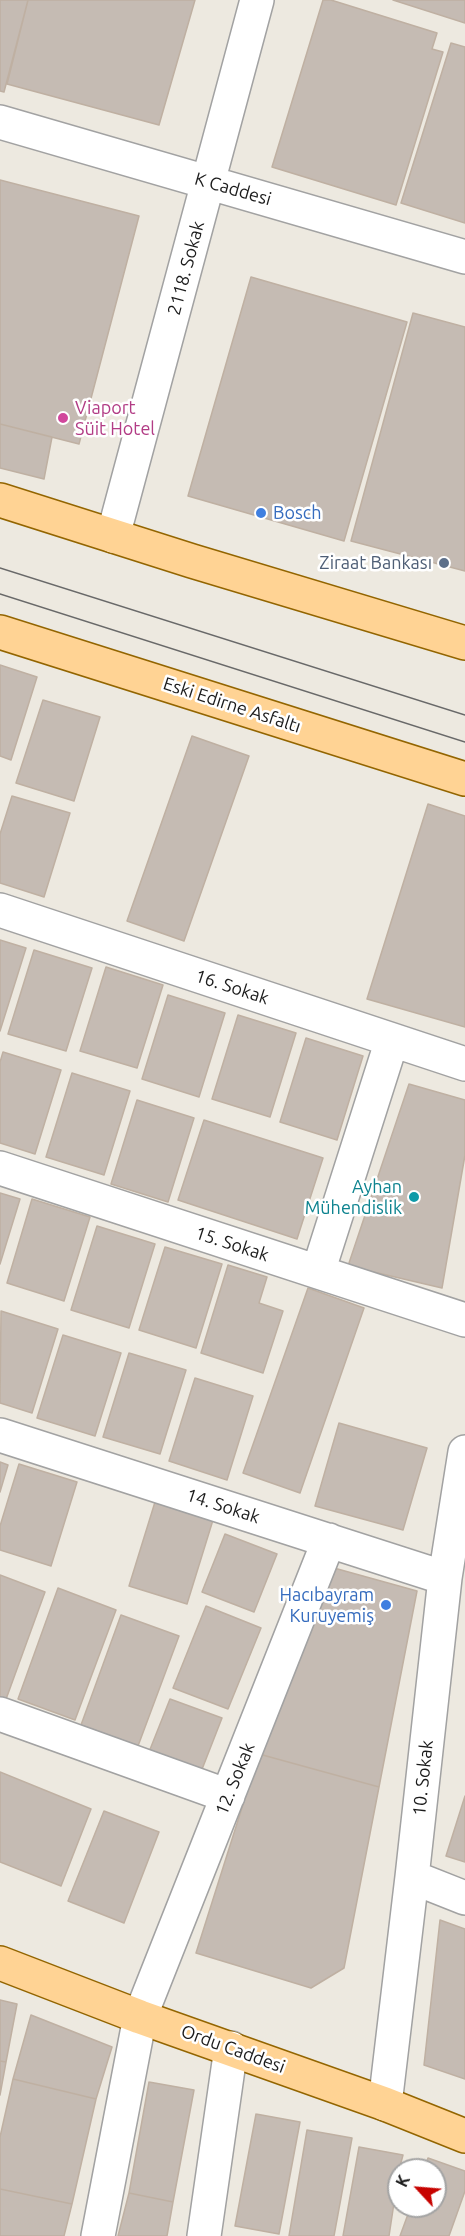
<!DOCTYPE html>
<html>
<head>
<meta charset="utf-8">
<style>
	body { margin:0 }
	#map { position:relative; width:465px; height:2236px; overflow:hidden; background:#ede9e0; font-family:Ubuntu,sans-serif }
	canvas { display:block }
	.north { position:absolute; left:387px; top:2158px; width:60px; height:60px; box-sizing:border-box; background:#fff; border:2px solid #a4a4a4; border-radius:50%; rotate:296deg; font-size:16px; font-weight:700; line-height:24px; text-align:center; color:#1b1b1b }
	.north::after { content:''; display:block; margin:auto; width:21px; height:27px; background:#c70300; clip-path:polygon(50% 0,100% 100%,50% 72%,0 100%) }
</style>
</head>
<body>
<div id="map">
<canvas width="465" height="2236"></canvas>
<div class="north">K</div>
</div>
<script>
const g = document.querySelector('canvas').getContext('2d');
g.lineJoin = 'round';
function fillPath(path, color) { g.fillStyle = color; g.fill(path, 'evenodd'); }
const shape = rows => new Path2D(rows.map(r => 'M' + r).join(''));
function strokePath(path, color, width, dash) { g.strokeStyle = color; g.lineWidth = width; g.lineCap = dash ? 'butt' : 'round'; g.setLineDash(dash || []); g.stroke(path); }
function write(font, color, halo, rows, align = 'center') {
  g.font = font + ' Ubuntu,sans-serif'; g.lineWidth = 5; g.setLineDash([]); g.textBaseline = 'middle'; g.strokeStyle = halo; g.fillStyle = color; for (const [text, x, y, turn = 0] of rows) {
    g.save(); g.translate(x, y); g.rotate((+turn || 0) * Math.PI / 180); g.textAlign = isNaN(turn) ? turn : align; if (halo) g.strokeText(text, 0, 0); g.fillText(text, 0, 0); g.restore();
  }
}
const building = shape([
	[0,0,28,0,4,92,0,91,0,0],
	[28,0,195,0,159,125,7,84,28,0],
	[323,0,331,0,437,33,432,49,443,52,396,205,272,167,323,0],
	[393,0,465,0,465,23,393,0],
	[451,43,465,47,465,223,401,203,451,43],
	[0,180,139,216,79,444,0,424,0,180],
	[251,277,407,322,344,541,188,496,251,277],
	[413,313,465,327,465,571,351,541,413,313],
	[0,424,52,437,44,479,0,468,0,424],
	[0,665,37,677,11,760,0,756,0,665],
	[43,700,100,717,74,801,16,783,43,700],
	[192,736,249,756,184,941,127,921,192,736],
	[12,796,70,813,44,897,0,883,0,834,12,796],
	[428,804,465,816,465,1027,367,999,428,804],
	[0,940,26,948,0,1031,0,940],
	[34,950,92,968,66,1051,8,1034,34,950],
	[106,967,163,985,137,1068,80,1051,106,967],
	[168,995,225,1013,199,1097,142,1079,168,995],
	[238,1015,296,1033,270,1117,212,1099,238,1015],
	[306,1038,363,1056,337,1140,280,1122,306,1038],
	[3,1052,61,1070,35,1154,0,1143,0,1062,3,1052],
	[72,1073,130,1091,104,1175,46,1157,72,1073],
	[409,1084,465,1100,465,1155,442,1288,348,1266,409,1084],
	[137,1100,194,1118,168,1202,111,1184,137,1100],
	[204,1120,323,1158,297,1239,178,1200,204,1120],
	[0,1193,20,1199,0,1264,0,1193],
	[32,1199,90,1217,64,1301,7,1283,32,1199],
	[97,1226,155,1244,129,1328,71,1310,97,1226],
	[165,1247,222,1264,196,1348,139,1330,165,1247],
	[228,1265,267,1277,259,1303,283,1311,263,1373,201,1353,228,1265],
	[308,1288,364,1308,300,1493,243,1473,308,1288],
	[1,1311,58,1329,32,1413,0,1403,1,1311],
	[63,1335,121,1353,95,1436,37,1418,63,1335],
	[129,1353,186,1370,160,1454,103,1437,129,1353],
	[195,1378,253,1396,227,1480,169,1461,195,1378],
	[339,1423,427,1448,403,1530,315,1506,339,1423],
	[0,1462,8,1465,0,1492,0,1462],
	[19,1464,77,1482,51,1566,0,1550,0,1526,19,1464],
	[155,1502,213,1520,187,1604,129,1586,155,1502],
	[225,1534,277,1554,254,1612,202,1592,225,1534],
	[334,1568,417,1591,379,1787,259,1754,334,1568],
	[0,1575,45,1592,5,1702,0,1700,0,1575],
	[58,1588,116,1610,75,1720,18,1699,58,1588],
	[206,1606,261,1628,228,1709,173,1688,206,1606],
	[121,1615,179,1636,138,1746,81,1725,121,1615],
	[170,1699,222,1718,199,1777,147,1757,170,1699],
	[259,1754,379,1787,344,1968,311,1988,196,1953,259,1754],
	[0,1772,91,1809,61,1886,0,1862,0,1772],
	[465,1796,465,1862,446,1856,465,1796],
	[104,1811,159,1832,124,1923,68,1901,104,1811],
	[440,1920,465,1929,465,2079,424,2065,440,1920],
	[0,2000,17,2004,6,2062,0,2061,0,2000],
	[31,2015,112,2047,96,2099,13,2079,31,2015],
	[0,2061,6,2062,0,2095,0,2061],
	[13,2079,96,2099,72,2204,0,2189,0,2137,13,2079],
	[149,2082,194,2090,173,2202,129,2193,149,2082],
	[256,2114,300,2122,279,2234,235,2226,256,2114],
	[307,2130,352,2138,334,2236,289,2236,307,2130],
	[359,2147,403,2155,399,2170,389,2236,343,2236,359,2147],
	[428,2158,465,2171,465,2191,449,2236,400,2236,411,2206,435,2206,435,2170,424,2170,428,2158],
	[0,2189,72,2204,64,2236,0,2236,0,2189],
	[129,2193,173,2202,167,2236,118,2236,129,2193]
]);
fillPath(building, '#c5bbb3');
strokePath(building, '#bfb0a2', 1.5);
const minor = shape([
	[0,122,465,257],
	[113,536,257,0],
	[0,910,465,1064],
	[0,1168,465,1320],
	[318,1272,392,1040],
	[0,1435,445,1578],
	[0,1714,228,1796],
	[412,1877,465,1898],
	[385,2104,412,1877,445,1578,465,1452],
	[98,2236,140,2017,329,1540],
	[204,2236,231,2048]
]);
const major = shape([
	[0,500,192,561,465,643],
	[0,632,465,779],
	[0,1963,140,2017,385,2104,465,2136]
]);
strokePath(minor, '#a2a2a2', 36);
strokePath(major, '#936500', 36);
strokePath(minor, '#fff', 33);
strokePath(major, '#ffd394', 33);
strokePath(shape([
	[0,568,465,715],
	[0,594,465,742]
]), '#696969', 1.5);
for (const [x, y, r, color] of [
	[63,418,6,"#d1479c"],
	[261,513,6,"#3f7fe0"],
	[444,563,6,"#5c6f8a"],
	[414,1197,6,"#0f9aa8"],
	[386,1605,6,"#3f7fe0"]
]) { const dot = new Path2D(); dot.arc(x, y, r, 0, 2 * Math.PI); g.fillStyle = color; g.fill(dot); strokePath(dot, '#fff', 2); }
write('18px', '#1b1b1b', '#fff', [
	["K Caddesi",233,189,16],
	["2118. Sokak",186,268,-75],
	["Eski Edirne Asfaltı",232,705,18],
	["16. Sokak",232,987,18],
	["15. Sokak",232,1244,18],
	["14. Sokak",223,1506,18],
	["10. Sokak",423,1778,-84],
	["12. Sokak",235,1779,-68],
	["Ordu Caddesi",233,2049,20]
]);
write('18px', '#b23c85', '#fff', [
	["Viaport",75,408],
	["Süit Hotel",75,429]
], 'left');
write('18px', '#366cbe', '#fff', [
	["Bosch",273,513],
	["Hacıbayram",374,1595,"right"],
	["Kuruyemiş",374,1616,"right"]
], 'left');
write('18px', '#4e5e75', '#fff', [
	["Ziraat Bankası",432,563]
], 'right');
write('18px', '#0d838f', '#fff', [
	["Ayhan",402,1187],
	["Mühendislik",402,1208]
], 'right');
</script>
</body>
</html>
